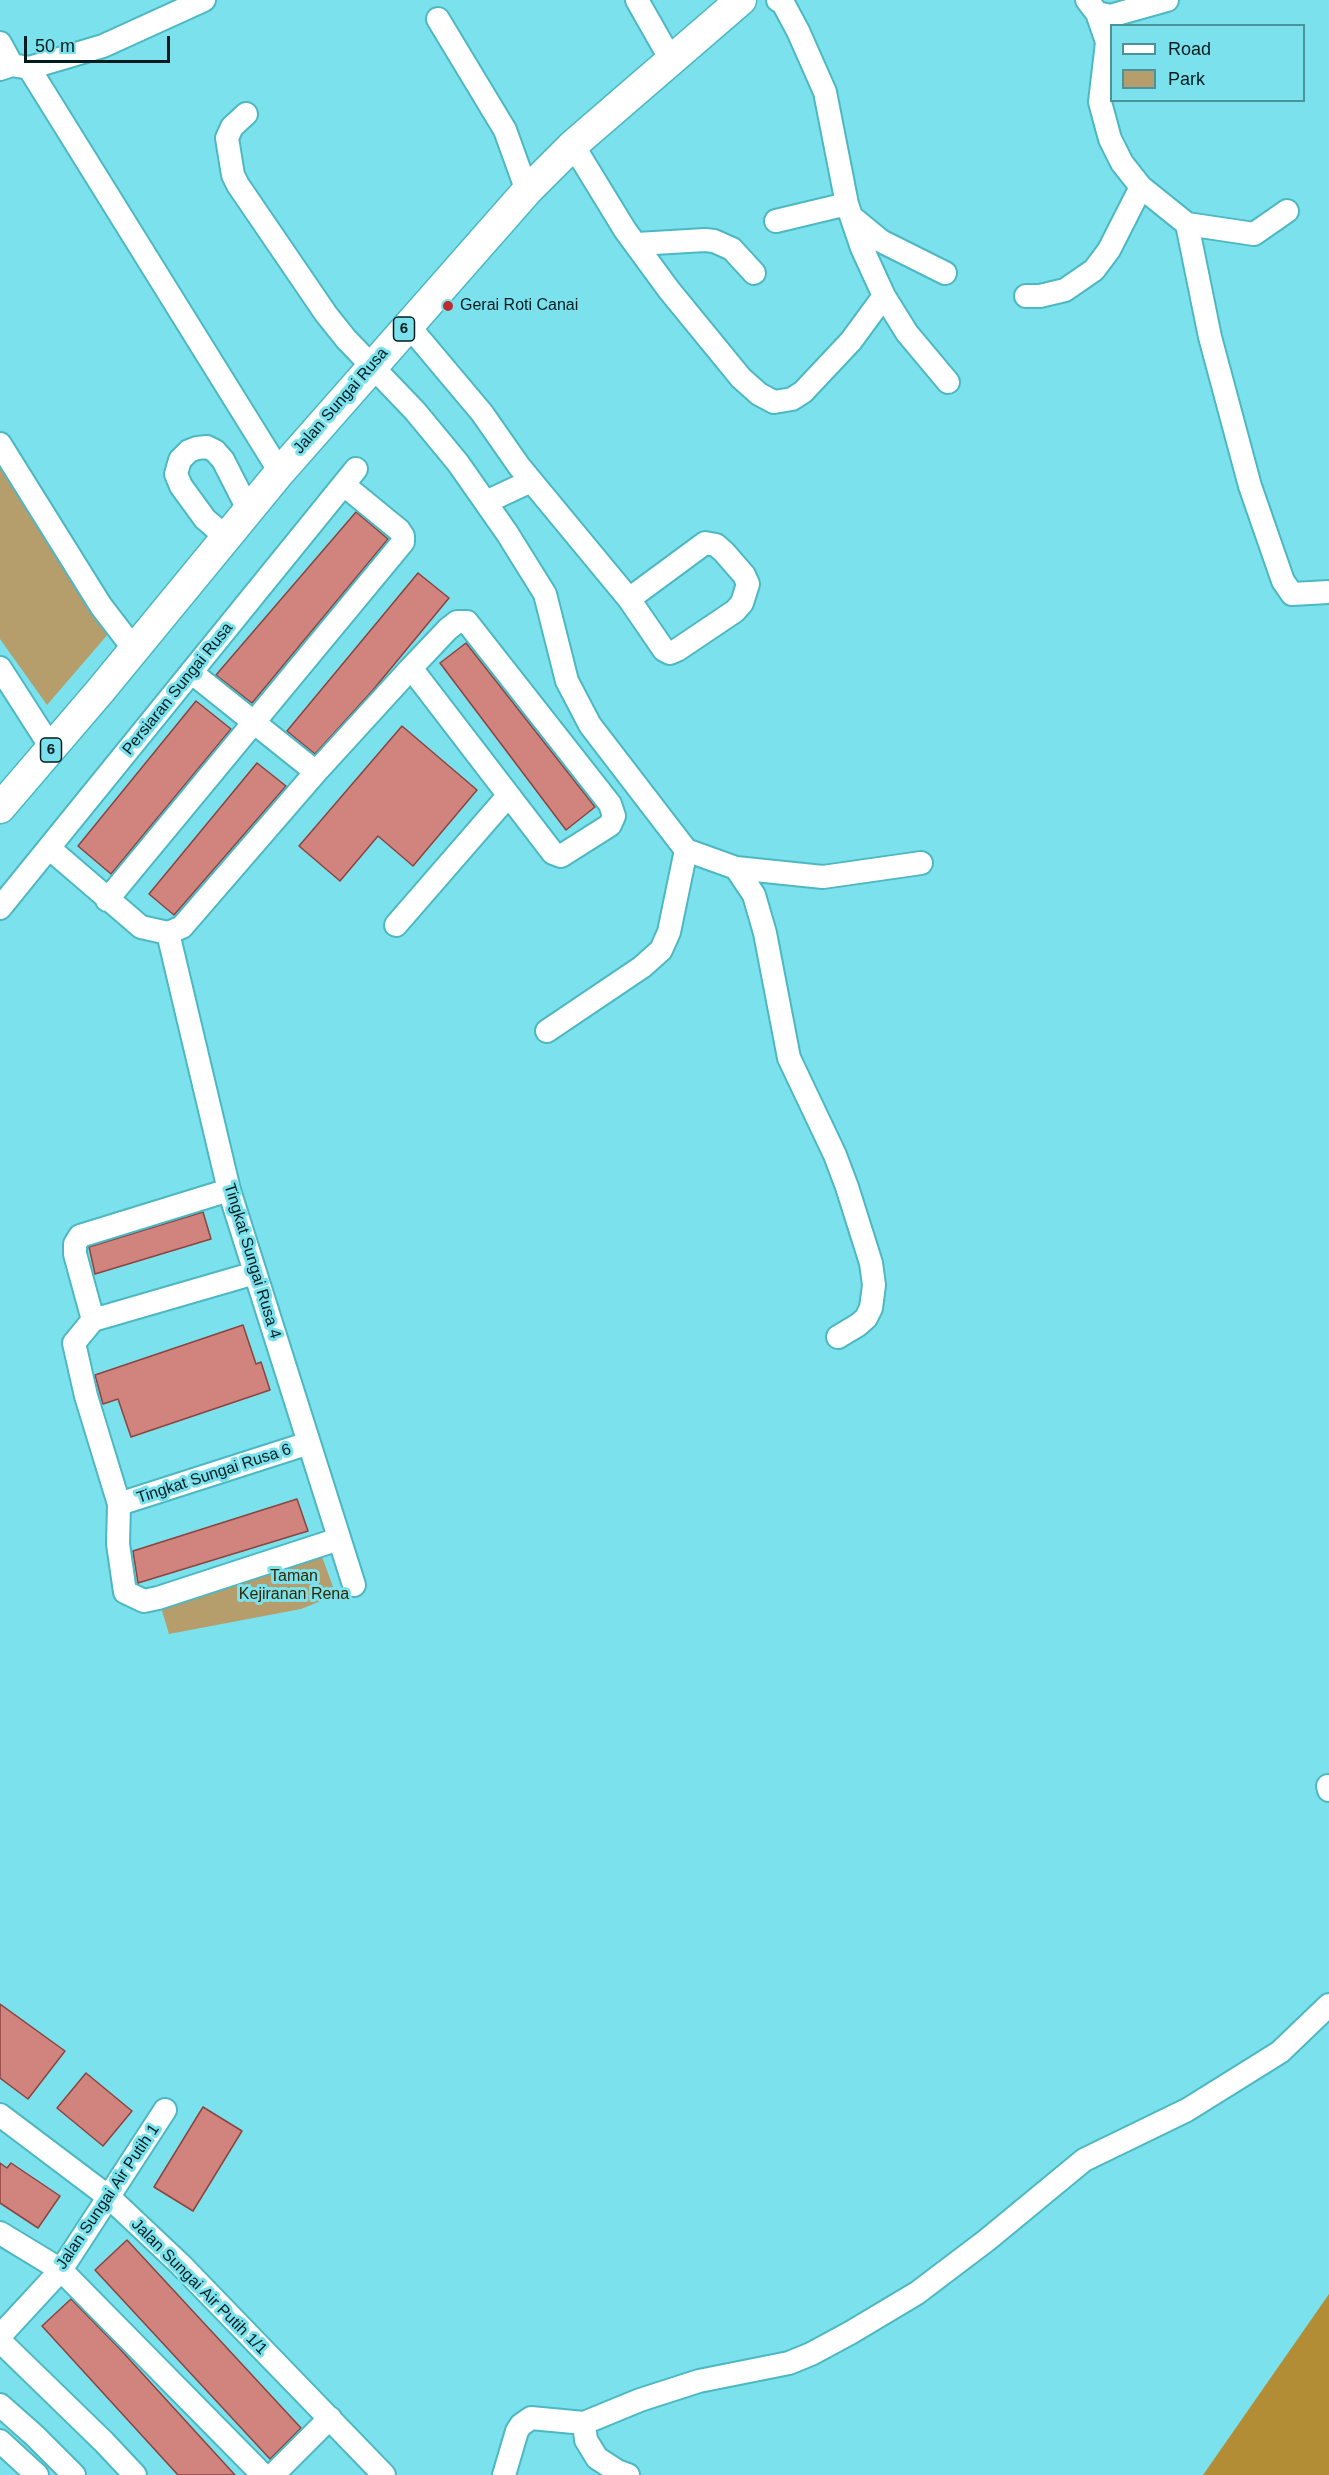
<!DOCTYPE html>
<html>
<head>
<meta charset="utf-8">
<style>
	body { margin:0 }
	#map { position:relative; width:1329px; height:2475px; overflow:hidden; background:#7be2ed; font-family:Helvetica,sans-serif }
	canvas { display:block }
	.legend { position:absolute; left:1110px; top:24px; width:195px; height:78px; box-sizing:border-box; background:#7be2ed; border:2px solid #4a939b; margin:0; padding:8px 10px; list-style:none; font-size:18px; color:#001c1f }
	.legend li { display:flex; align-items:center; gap:12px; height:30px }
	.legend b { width:30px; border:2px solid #4a939b }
	.scale { position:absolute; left:24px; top:36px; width:146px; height:27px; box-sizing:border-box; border:3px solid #001c1f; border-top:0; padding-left:8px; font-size:18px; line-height:21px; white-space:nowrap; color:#001c1f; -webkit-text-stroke:4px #7be2ed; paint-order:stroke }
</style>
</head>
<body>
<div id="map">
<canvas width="1329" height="2475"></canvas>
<ul class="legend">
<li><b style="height:8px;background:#fff"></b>Road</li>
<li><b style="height:16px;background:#b59d6c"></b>Park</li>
</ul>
<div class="scale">50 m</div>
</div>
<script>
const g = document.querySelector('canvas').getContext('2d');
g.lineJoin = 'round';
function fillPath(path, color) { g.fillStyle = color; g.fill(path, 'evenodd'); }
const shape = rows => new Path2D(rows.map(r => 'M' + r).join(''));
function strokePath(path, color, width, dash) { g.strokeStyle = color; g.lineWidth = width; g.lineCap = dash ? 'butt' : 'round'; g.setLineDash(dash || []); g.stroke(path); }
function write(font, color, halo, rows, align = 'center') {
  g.font = font + ' Helvetica,sans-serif'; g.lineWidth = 6; g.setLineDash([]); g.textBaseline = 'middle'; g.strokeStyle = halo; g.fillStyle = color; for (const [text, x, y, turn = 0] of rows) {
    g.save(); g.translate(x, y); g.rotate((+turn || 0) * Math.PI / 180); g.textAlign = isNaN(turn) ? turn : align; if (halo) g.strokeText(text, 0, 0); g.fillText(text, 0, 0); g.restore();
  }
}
fillPath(shape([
	[0,463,109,633,47,705,0,639],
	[321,1554,336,1595,301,1609,169,1634,160,1604]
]), '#b59d6c');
fillPath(shape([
	[1329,2294,1329,2475,1203,2475]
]), '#b38d35');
const building = shape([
	[356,512,388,539,252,703,216,675,356,512],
	[418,573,449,598,373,690,315,754,287,731,418,573],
	[466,643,595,807,566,830,440,663,466,643],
	[196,701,231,729,111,874,78,846,196,701],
	[402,726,477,790,413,866,378,836,340,881,299,846,402,726],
	[257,763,286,786,174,915,149,894,257,763],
	[203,1212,211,1239,95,1274,89,1247,203,1212],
	[243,1325,256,1364,261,1362,270,1390,131,1437,118,1399,103,1404,95,1375,243,1325],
	[297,1499,308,1531,138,1583,133,1551,297,1499],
	[0,2004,65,2051,28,2099,0,2078,0,2004],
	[86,2073,132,2111,103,2146,57,2108,86,2073],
	[203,2107,242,2131,193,2211,154,2187,203,2107],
	[0,2163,7,2168,11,2163,60,2196,38,2228,0,2203,0,2163],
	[127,2240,301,2428,270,2459,95,2270,127,2240],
	[71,2299,119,2348,235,2475,178,2475,42,2326,71,2299]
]);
fillPath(building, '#d1837d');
strokePath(building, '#8b4440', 1.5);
const minor = shape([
	[637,0,671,60],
	[778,0,783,3,798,31,825,92,847,204,862,248,884,296,907,333,948,382],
	[1087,0,1097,13,1107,42,1100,102,1110,139,1122,163,1141,187,1187,224,1210,337,1250,486,1283,581,1292,594,1329,592],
	[1097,13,1110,16,1167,0],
	[438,19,505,130,527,191],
	[0,43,12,65],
	[29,68,280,472],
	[0,69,12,65,29,68,103,46,204,0],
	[246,114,232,127,227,138,233,175,238,185,326,314,346,339,415,411,458,463,507,533,545,594,567,681,590,725,686,850,736,868,754,895,765,933,789,1058,835,1155,847,1187,871,1263,874,1285,871,1308,866,1318,858,1325,838,1337],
	[573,145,625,230,669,290,741,378,759,394,774,402,792,399,803,392,851,341,884,296],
	[853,218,881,241,945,273],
	[776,221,847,204],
	[1187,224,1254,234,1287,211],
	[637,244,705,240,714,241,732,249,754,273],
	[1026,296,1040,296,1065,290,1094,270,1109,250,1141,187],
	[408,325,482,413,519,466,629,599,664,650,670,653,677,650,735,611,742,603,748,584,744,575,724,552,716,545,705,543,629,599],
	[0,444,101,606,134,649],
	[486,502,531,481],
	[227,538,205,519,181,486,176,474,180,460,189,451,197,448,207,447,215,451,223,460,249,511],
	[0,668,52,749],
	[191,672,316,772],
	[49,848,141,927,168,933,182,927,316,772,411,668,448,629,457,622,467,622,610,804,614,816,610,825,561,856,553,853,411,668],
	[736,868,823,877,921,863],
	[107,900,403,542,403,536,399,530,344,485],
	[0,908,356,469],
	[396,925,508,796],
	[168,933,229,1190,354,1585],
	[547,1031,642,967,661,950,669,932,686,850],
	[255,1273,93,1320,74,1343,86,1396,119,1504,118,1544,125,1592,144,1601,158,1598,339,1539],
	[93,1320,75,1254,75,1244,80,1236,229,1190],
	[119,1504,309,1443],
	[1328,1786,1329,1790],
	[0,2115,110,2198,181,2265,384,2475],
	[0,2233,61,2270,263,2475],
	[0,2336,61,2270,165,2110],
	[0,2341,104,2442,135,2475],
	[0,2405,35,2436,74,2475],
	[584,2423,586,2440,597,2458,617,2471,628,2475],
	[0,2441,37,2475],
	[273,2475,330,2418],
	[504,2475,517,2431,521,2425,531,2418,584,2423,640,2400,699,2381,789,2363,811,2354,850,2333,917,2293,987,2240,1084,2160,1187,2110,1280,2052,1329,2005]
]);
const major = shape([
	[0,808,101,690,280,472,527,191,573,145,741,0]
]);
strokePath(minor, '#4db7c2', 26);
strokePath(major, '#4db7c2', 33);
strokePath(minor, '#fff', 22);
strokePath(major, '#fff', 30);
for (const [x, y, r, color] of [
	[448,306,6,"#bd2d30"]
]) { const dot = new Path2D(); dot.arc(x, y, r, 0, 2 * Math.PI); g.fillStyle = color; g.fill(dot); strokePath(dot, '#7be2ed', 2); }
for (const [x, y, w] of [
	[404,329,21],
	[51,750,21]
]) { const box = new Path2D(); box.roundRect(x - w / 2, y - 12, w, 24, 4.5); g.fillStyle = '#7be2ed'; g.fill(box); strokePath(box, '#001c1f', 1.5); }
write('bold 15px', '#001c1f', null, [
	["6",404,329],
	["6",51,750]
]);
write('16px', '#001c1f', '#7be2ed', [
	["Gerai Roti Canai",460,306]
], 'left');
write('16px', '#001c1f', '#7be2ed', [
	["Jalan Sungai Rusa",341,401,-49],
	["Persiaran Sungai Rusa",178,689,-51],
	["Tingkat Sungai Rusa 4",252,1261,73],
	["Tingkat Sungai Rusa 6",214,1474,-18],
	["Jalan Sungai Air Putih 1",108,2197,-56],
	["Jalan Sungai Air Putih 1/1",199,2287,45]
]);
write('16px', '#372701', '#7be2ed', [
	["Taman",294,1577],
	["Kejiranan Rena",294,1595]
]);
</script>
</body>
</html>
